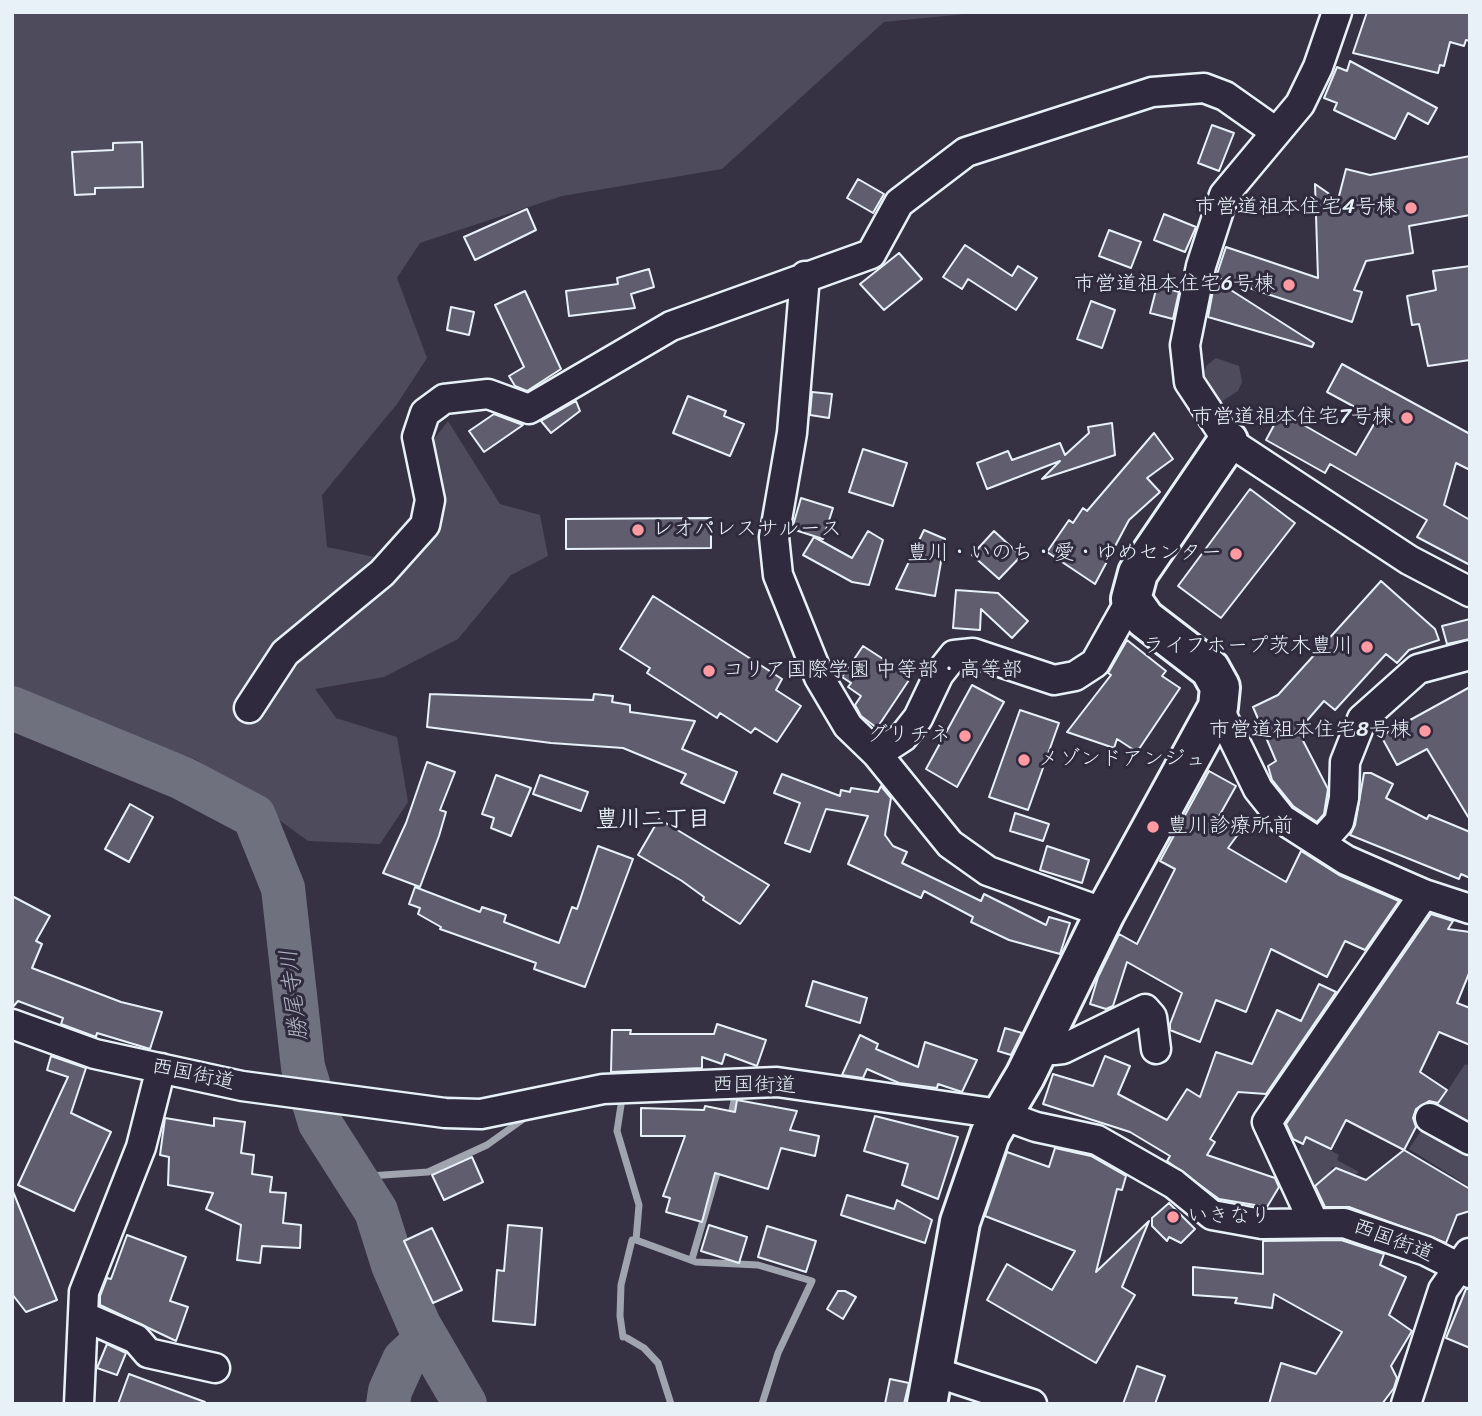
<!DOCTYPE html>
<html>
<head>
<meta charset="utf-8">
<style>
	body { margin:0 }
	#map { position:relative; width:1482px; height:1416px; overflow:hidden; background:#363244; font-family:Sriracha,sans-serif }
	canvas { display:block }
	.frame { position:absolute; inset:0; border:14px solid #e8f1f8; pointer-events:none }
</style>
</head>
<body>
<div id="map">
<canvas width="1482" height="1416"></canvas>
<div class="frame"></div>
</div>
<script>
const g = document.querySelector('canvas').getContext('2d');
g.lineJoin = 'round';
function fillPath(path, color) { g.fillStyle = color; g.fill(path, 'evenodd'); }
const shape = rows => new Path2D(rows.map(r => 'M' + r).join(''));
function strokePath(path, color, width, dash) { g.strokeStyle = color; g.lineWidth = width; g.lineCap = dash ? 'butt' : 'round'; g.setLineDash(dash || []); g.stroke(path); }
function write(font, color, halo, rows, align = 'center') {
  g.font = font + ' Sriracha,"Klee One",sans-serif'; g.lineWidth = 6; g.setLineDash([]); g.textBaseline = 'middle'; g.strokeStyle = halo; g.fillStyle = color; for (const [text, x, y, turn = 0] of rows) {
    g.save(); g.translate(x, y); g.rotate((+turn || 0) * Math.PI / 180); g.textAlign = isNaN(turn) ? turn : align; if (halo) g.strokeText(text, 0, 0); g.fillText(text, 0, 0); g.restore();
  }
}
fillPath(shape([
	[12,12,985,12,884,22,722,169,562,196,420,243,397,278,427,358,397,404,322,495,327,547,403,563,430,535,415,464,448,421,500,504,540,515,548,556,511,575,458,639,384,677,315,689,336,718,397,737,408,802,380,844,308,841,195,759,12,693],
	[1216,358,1239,366,1242,382,1238,391,1218,404,1203,378,1206,366],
	[1465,1064,1470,1066,1470,1187,1409,1149],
	[1306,1137,1339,1155,1337,1160,1359,1172,1355,1175,1332,1167,1324,1187,1319,1182,1306,1194,1296,1155]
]), '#4d4b5c');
strokePath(shape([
	[621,1105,617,1131,639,1205,636,1240],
	[730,1120,735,1096],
	[354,1177,428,1172,487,1145,522,1120],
	[636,1240,696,1262,758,1265,812,1281,778,1353,762,1404],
	[692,1259,719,1166],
	[623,1337,620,1316,621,1285,632,1240],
	[627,1338,644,1348,658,1363,671,1404]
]), '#a0a4af', 7);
strokePath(shape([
	[12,708,182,778,254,816,283,888,303,1067,320,1123,376,1211,393,1265,419,1325,465,1404],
	[388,1404,390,1391,404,1360,427,1339]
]), '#70717f', 44);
const building = shape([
	[1367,12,1470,12,1470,41,1466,40,1464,46,1450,42,1444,66,1440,65,1438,73,1353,53,1367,12],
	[1350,61,1437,108,1428,124,1408,113,1395,139,1334,110,1337,103,1324,98,1337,67,1347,71,1350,61],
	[1212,125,1234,133,1219,171,1198,163,1212,125],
	[142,142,143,187,95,188,95,194,75,195,72,152,113,150,113,143,142,142],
	[1470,156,1470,215,1409,226,1413,253,1366,261,1354,290,1362,292,1352,322,1216,277,1226,247,1318,278,1315,184,1338,200,1346,169,1370,175,1470,156],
	[858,179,884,194,873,213,847,198,858,179],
	[527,209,536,230,475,260,464,237,527,209],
	[1164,214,1196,227,1185,252,1154,240,1164,214],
	[1109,230,1141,242,1131,268,1099,256,1109,230],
	[965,245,1012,276,1018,266,1037,278,1016,310,968,279,962,289,943,277,965,245],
	[899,253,922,279,884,310,860,284,899,253],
	[1470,266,1470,360,1428,366,1419,324,1412,325,1407,296,1436,290,1433,271,1470,266],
	[649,269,654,287,631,294,635,308,569,316,566,291,618,284,617,278,649,269],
	[1215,280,1314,343,1312,347,1208,317,1215,280],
	[1157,286,1179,292,1173,319,1150,313,1157,286],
	[525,291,561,369,527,391,515,386,509,376,524,367,495,305,525,291],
	[1091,301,1115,310,1102,348,1077,339,1091,301],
	[451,307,474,312,469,335,447,330,451,307],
	[1342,364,1470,434,1470,470,1456,463,1444,505,1470,520,1470,565,1417,537,1427,520,1330,464,1325,473,1266,440,1281,412,1356,455,1377,419,1327,392,1342,364],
	[812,392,832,394,829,418,810,415,812,392],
	[688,396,726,411,724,416,744,424,730,456,673,433,688,396],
	[576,401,580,411,551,433,541,421,576,401],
	[494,414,523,425,484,452,469,431,494,414],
	[1112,423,1115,455,1042,479,1060,461,987,489,977,463,1008,451,1012,460,1060,443,1065,455,1089,433,1088,427,1112,423],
	[1154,433,1173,459,1147,478,1160,492,1129,520,1095,584,1047,552,1069,520,1073,523,1083,508,1087,511,1154,433],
	[863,449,907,463,893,506,849,492,863,449],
	[1250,489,1295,523,1221,618,1178,586,1250,489],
	[801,498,833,508,823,539,792,529,801,498],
	[711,518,711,548,566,549,566,519,711,518],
	[924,530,945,539,935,596,896,589,924,530],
	[868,531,883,540,869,585,852,582,803,555,814,537,852,558,868,531],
	[994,531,1021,556,999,579,972,555,994,531],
	[1381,581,1435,629,1439,640,1409,650,1397,663,1386,654,1335,710,1324,701,1298,731,1328,789,1324,814,1317,822,1293,806,1272,780,1268,766,1276,761,1253,707,1278,695,1381,581],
	[956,590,998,593,1028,621,1012,638,981,609,980,630,953,628,956,590],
	[653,596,782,679,776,690,801,706,777,742,755,728,751,733,720,713,717,718,647,673,650,668,620,649,653,596],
	[1470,619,1470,639,1447,644,1442,626,1470,619],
	[1127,640,1166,671,1162,676,1180,688,1137,752,1117,739,1114,748,1067,732,1111,675,1108,673,1127,640],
	[863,646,911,677,877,728,861,716,855,705,861,696,848,687,851,683,842,677,863,646],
	[972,685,1004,702,957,787,926,769,972,685],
	[1470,687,1470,820,1427,749,1397,765,1381,736,1470,687],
	[430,694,593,700,594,694,613,696,612,702,630,705,630,712,695,721,682,749,737,772,724,803,681,783,686,774,623,748,551,743,427,727,430,694],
	[1020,710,1059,723,1028,810,989,797,1020,710],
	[427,762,455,772,440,810,446,812,439,836,420,887,383,873,406,823,427,762],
	[1209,771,1236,786,1218,818,1239,833,1228,848,1286,882,1301,851,1339,875,1399,901,1365,950,1345,941,1327,977,1271,949,1246,1012,1216,1000,1200,1042,1170,1030,1170,1024,1182,993,1127,962,1113,1006,1106,1009,1090,1004,1098,977,1119,934,1137,944,1175,869,1160,861,1209,771],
	[1364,773,1371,773,1393,784,1386,798,1427,819,1429,815,1470,832,1470,878,1461,874,1459,879,1350,835,1355,825,1364,773],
	[782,774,840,796,841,790,850,792,851,788,878,792,881,786,891,798,885,835,893,846,907,852,902,863,981,901,984,894,1046,925,1049,917,1070,923,1060,954,1009,940,971,922,973,917,924,891,921,898,848,864,868,816,826,809,810,852,785,843,800,803,774,793,782,774],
	[496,775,531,788,511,836,491,828,494,818,482,814,496,775],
	[540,775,588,792,581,811,533,794,540,775],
	[130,804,153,817,129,862,105,849,130,804],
	[1015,813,1049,824,1043,841,1010,831,1015,813],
	[659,819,769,885,740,924,703,900,704,897,682,881,638,855,659,819],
	[598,846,633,859,585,987,534,969,536,963,440,929,441,927,418,914,420,908,409,904,415,887,480,912,482,907,506,915,504,922,559,943,572,907,577,909,598,846],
	[1047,846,1089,860,1082,883,1040,870,1047,846],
	[12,896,50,916,36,941,42,944,32,968,121,1002,162,1012,150,1049,97,1033,96,1037,61,1024,63,1018,18,1001,12,1008,12,896],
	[1431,914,1453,921,1448,929,1470,932,1470,971,1457,1003,1470,1008,1470,1045,1439,1032,1420,1072,1447,1090,1438,1103,1429,1101,1416,1109,1413,1118,1416,1127,1404,1150,1346,1120,1331,1149,1306,1137,1303,1144,1293,1139,1286,1124,1431,914],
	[813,981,867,998,860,1023,806,1006,813,981],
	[1319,984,1336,992,1266,1094,1238,1092,1210,1139,1215,1142,1207,1155,1275,1178,1279,1187,1267,1207,1219,1199,1167,1161,1170,1156,1130,1132,1043,1104,1053,1074,1093,1086,1105,1056,1130,1066,1118,1094,1167,1120,1187,1089,1200,1097,1216,1052,1252,1064,1277,1010,1301,1021,1319,984],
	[717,1024,766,1040,757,1066,725,1054,722,1064,702,1057,702,1068,611,1072,612,1030,631,1030,630,1034,714,1034,717,1024],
	[1005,1028,1022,1033,1011,1055,998,1051,1005,1028],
	[860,1035,878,1044,876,1049,918,1067,925,1042,977,1060,962,1092,938,1084,937,1088,899,1083,867,1069,863,1078,842,1075,860,1035],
	[51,1056,86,1068,71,1113,111,1132,74,1211,18,1185,68,1077,47,1070,51,1056],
	[737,1100,797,1111,790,1130,819,1136,815,1156,781,1148,768,1189,715,1173,702,1222,666,1212,670,1198,663,1196,685,1136,641,1136,641,1108,704,1110,705,1106,735,1112,737,1100],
	[875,1116,958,1137,938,1199,902,1185,908,1164,864,1151,875,1116],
	[165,1118,214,1126,214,1118,245,1122,241,1153,254,1155,252,1174,272,1177,270,1192,286,1193,283,1223,301,1225,300,1248,262,1246,260,1263,237,1260,241,1225,206,1209,213,1193,168,1185,169,1157,160,1155,165,1118],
	[1055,1148,1091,1156,1126,1176,1122,1190,1117,1189,1096,1272,1149,1221,1122,1287,1135,1295,1096,1363,987,1300,1007,1264,1052,1290,1075,1251,985,1216,1007,1152,1049,1167,1055,1148],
	[1404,1150,1470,1189,1470,1211,1457,1215,1446,1243,1349,1207,1325,1207,1315,1186,1336,1168,1366,1180,1404,1150],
	[472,1157,483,1182,444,1200,432,1175,472,1157],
	[12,1189,57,1300,26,1312,12,1294,12,1189],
	[847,1195,894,1209,897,1200,932,1220,925,1243,841,1215,847,1195],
	[1169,1203,1195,1229,1181,1243,1169,1237,1167,1241,1152,1226,1152,1218,1169,1203],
	[508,1225,542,1228,535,1325,493,1321,497,1270,504,1271,508,1225],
	[709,1225,747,1237,739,1263,701,1251,709,1225],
	[767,1226,816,1241,806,1272,758,1257,767,1226],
	[432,1228,462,1290,433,1303,404,1241,432,1228],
	[127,1235,186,1257,170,1301,188,1307,176,1341,100,1305,100,1296,107,1278,111,1279,127,1235],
	[1341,1240,1384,1254,1380,1265,1406,1277,1389,1315,1412,1331,1391,1366,1397,1378,1394,1388,1382,1404,1269,1404,1281,1363,1316,1374,1342,1332,1274,1294,1272,1308,1235,1303,1237,1298,1193,1295,1193,1267,1263,1274,1263,1241,1341,1240],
	[1466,1289,1470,1289,1470,1348,1446,1338,1466,1289],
	[838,1291,845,1291,856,1297,843,1319,827,1309,838,1291],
	[107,1344,126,1353,117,1375,97,1368,107,1344],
	[1137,1366,1165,1376,1155,1404,1123,1404,1137,1366],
	[129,1374,205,1402,204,1404,118,1404,129,1374],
	[890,1379,909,1383,904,1404,885,1404,890,1379]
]);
fillPath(building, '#605e6e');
strokePath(building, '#e8f1f8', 2);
const street = shape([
	[1337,12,1318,67,1300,104,1224,195,1201,266,1185,345,1189,382,1228,441,1409,560,1470,592],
	[805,276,792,433,774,537,778,575,819,677,848,726,877,754,950,844,988,871,1105,913],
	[1218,707,1258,789,1282,819,1346,860,1424,894,1470,909],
	[249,708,285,653,382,573,425,525,430,500,417,437,425,413,444,399,488,394,529,409,671,326,871,254,899,203,966,152,1152,92,1204,88,1225,96,1276,132],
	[877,754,903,737,918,718,939,674,954,655,973,653,1054,680,1075,676,1095,663,1131,599],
	[1320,843,1339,822,1344,798,1345,762,1362,719,1418,669,1470,655],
	[12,1024,95,1054,242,1086,445,1113,481,1114,603,1089,777,1082,1000,1114,1036,1127,1097,1140,1174,1184,1212,1215,1262,1224,1344,1223,1426,1251,1470,1273],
	[1040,1046,1054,1050,1063,1049,1145,1009,1152,1017,1156,1049],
	[1430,1118,1470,1140],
	[1313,1221,1267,1122,1424,894],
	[83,1316,136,1339,148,1353,215,1368],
	[932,1371,1032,1404],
	[79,1404,84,1292,141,1147,161,1068],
	[1406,1404,1443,1290,1469,1253]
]);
const secondary = shape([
	[927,1404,960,1222,990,1135,1025,1076,1105,913,1218,707,1220,687,1210,669,1145,619,1131,599,1138,573,1228,441]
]);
strokePath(street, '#e8f1f8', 33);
strokePath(secondary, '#e8f1f8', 44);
strokePath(street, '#2f2a3d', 28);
strokePath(secondary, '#2f2a3d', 38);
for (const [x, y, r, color] of [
	[1411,208,7,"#ff9aa2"],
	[1289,285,7,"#ff9aa2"],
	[1407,418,7,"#ff9aa2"],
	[638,530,7,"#ff9aa2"],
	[1236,554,7,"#ff9aa2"],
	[1367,647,7,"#ff9aa2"],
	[709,671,7,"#ff9aa2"],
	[1425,731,7,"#ff9aa2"],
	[965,736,7,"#ff9aa2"],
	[1024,760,7,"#ff9aa2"],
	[1153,827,7,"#ff9aa2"],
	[1173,1217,7,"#ff9aa2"]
]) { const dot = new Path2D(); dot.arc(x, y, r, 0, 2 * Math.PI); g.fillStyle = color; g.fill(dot); strokePath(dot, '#2f2a3d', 2.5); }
write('21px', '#e8f1f8', '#2f2a3d', [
	["市営道祖本住宅4号棟",1397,208],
	["市営道祖本住宅6号棟",1275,285],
	["市営道祖本住宅7号棟",1393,418],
	["レオパレスサルース",652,530,"left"],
	["豊川・いのち・愛・ゆめセンター",1222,554],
	["ライフホープ茨木豊川",1353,647],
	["コリア国際学園 中等部・高等部",723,671,"left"],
	["市営道祖本住宅8号棟",1411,731],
	["グリチネ",951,736],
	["メゾンドアンジュ",1038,760,"left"],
	["豊川診療所前",1167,827,"left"],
	["いきなり",1187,1217,"left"]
], 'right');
write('21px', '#e8f1f8', '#2f2a3d', [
	["西国街道",193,1075,12],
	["西国街道",754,1086,1],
	["西国街道",1393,1241,21]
]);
write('bold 23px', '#e8f1f8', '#2f2a3d', [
	["豊川二丁目",653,820]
]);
write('italic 23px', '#b2b7c2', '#2f2a3d', [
	["勝尾寺川",295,995,-97]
]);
</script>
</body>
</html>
